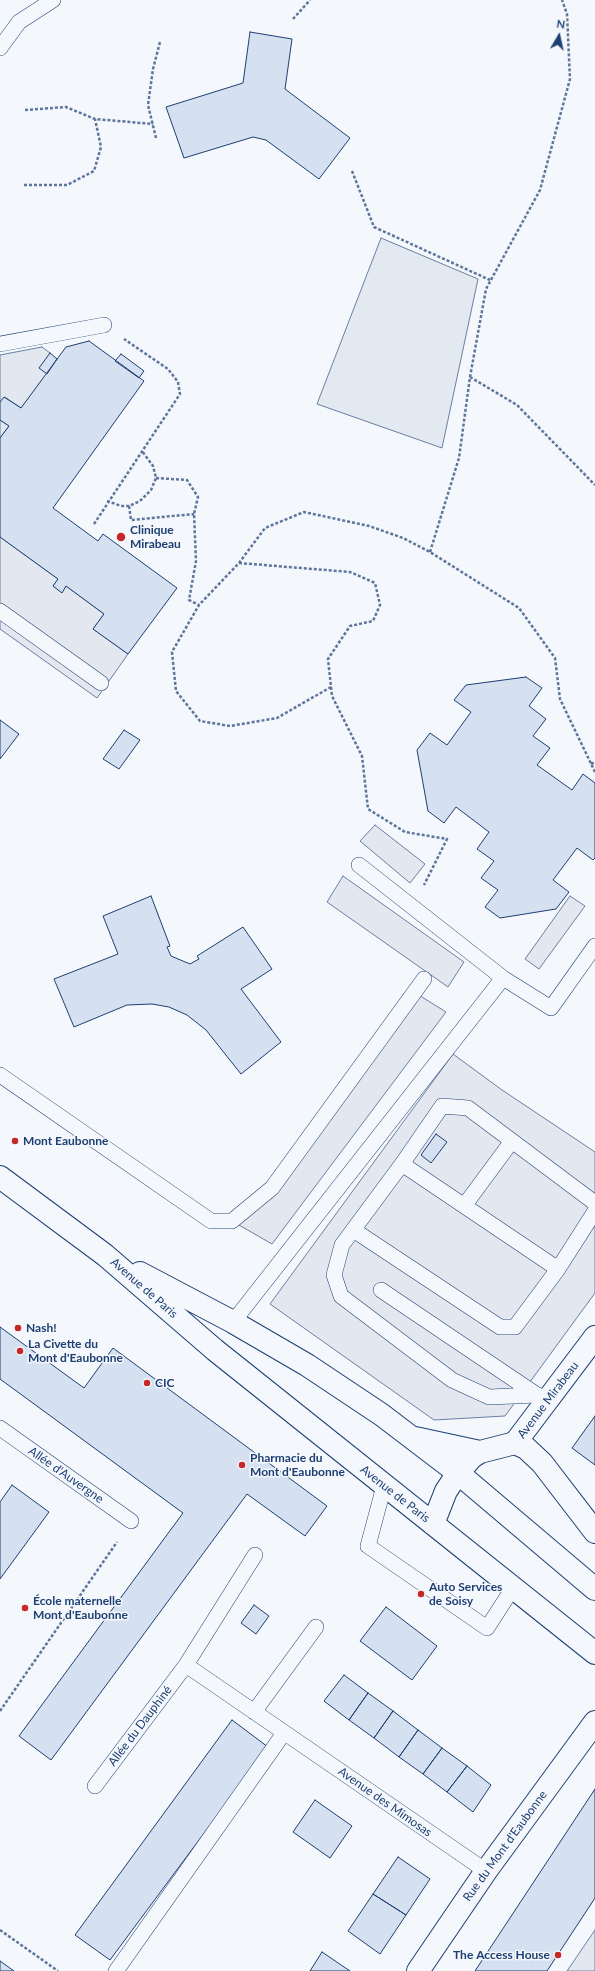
<!DOCTYPE html>
<html>
<head>
<meta charset="utf-8">
<style>
	body { margin:0 }
	#map { position:relative; width:595px; height:1971px; overflow:hidden; background:#f4f7fb; font-family:Lato,sans-serif }
	canvas { display:block }
	.north { position:absolute; left:539px; top:16px; width:40px; height:40px; -webkit-text-stroke:3px #f4f7fb; paint-order:stroke; rotate:9deg; font-size:11px; font-weight:700; line-height:16px; text-align:center; color:#1d3f73 }
	.north::after { content:''; display:block; margin:auto; width:14px; height:18px; background:#1d3f73; clip-path:polygon(50% 0,100% 100%,50% 72%,0 100%) }
</style>
</head>
<body>
<div id="map">
<canvas width="595" height="1971"></canvas>
<div class="north">N</div>
</div>
<script>
const g = document.querySelector('canvas').getContext('2d');
g.lineJoin = 'round';
function fillPath(path, color) { g.fillStyle = color; g.fill(path, 'evenodd'); }
const shape = rows => new Path2D(rows.map(r => 'M' + r).join(''));
function strokePath(path, color, width, dash) { g.strokeStyle = color; g.lineWidth = width; g.lineCap = dash ? 'butt' : 'round'; g.setLineDash(dash || []); g.stroke(path); }
function write(font, color, halo, rows, align = 'center') {
  g.font = font + ' Lato,sans-serif'; g.lineWidth = 3; g.setLineDash([]); g.textBaseline = 'middle'; g.strokeStyle = halo; g.fillStyle = color; for (const [text, x, y, turn = 0] of rows) {
    g.save(); g.translate(x, y); g.rotate((+turn || 0) * Math.PI / 180); g.textAlign = isNaN(turn) ? turn : align; if (halo) g.strokeText(text, 0, 0); g.fillText(text, 0, 0); g.restore();
  }
}
const green = shape([
	[381,238,478,279,442,448,317,404,381,238]
]);
fillPath(green, '#e3e9f0');
strokePath(green, '#687fa3', 1);
const parking = shape([
	[42,347,50,353,47,374,21,408,5,397,0,402,0,355,42,347],
	[0,420,9,426,0,438,0,420],
	[0,537,58,579,53,586,62,592,66,586,104,614,93,629,128,654,97,698,0,629,0,537],
	[375,825,425,864,410,883,360,841,375,825],
	[343,876,464,962,448,987,327,902,343,876],
	[570,896,585,906,539,969,525,959,570,896],
	[414,992,446,1012,272,1244,232,1221,272,1188,414,992],
	[453,1054,502,1090,595,1152,595,1293,505,1416,434,1420,270,1304,453,1054],
	[595,1930,595,1971,567,1971,595,1930]
]);
fillPath(parking, '#e3e8f0');
strokePath(parking, '#687fa3', 1);
const building = shape([
	[250,32,292,39,285,89,350,138,319,179,266,140,253,137,184,158,166,107,243,83,250,32],
	[89,341,144,381,53,508,98,541,103,534,177,588,128,654,93,629,104,614,66,586,62,593,53,586,58,579,0,537,0,438,9,426,0,420,0,402,4,397,21,408,66,347,89,341],
	[50,353,57,359,47,374,39,368,50,353],
	[121,354,144,371,139,378,115,361,121,354],
	[526,677,542,688,529,706,546,719,533,736,550,748,537,765,572,790,583,774,595,783,595,858,593,860,577,848,553,880,569,892,556,909,500,918,485,907,498,890,481,878,494,861,477,849,489,832,456,807,444,823,428,811,417,750,430,733,447,745,471,712,454,700,466,685,526,677],
	[0,720,19,734,0,759,0,720],
	[124,730,140,740,119,769,103,759,124,730],
	[151,896,170,946,167,947,171,956,190,964,199,959,197,956,243,927,272,969,241,989,281,1042,241,1074,206,1030,187,1015,169,1007,152,1004,127,1005,74,1027,54,979,118,954,103,916,151,896],
	[436,1134,447,1142,431,1163,421,1155,436,1134],
	[0,1327,84,1388,113,1348,327,1506,305,1536,247,1494,51,1760,19,1736,183,1513,0,1379,0,1327],
	[595,1416,595,1465,572,1448,595,1416],
	[12,1485,49,1512,0,1579,0,1502,12,1485],
	[254,1605,269,1616,256,1634,241,1623,254,1605],
	[386,1607,437,1646,412,1680,360,1641,386,1607],
	[344,1675,368,1693,349,1720,324,1701,344,1675],
	[368,1693,393,1711,374,1738,349,1720,368,1693],
	[393,1711,418,1730,399,1757,374,1738,393,1711],
	[232,1720,268,1747,110,1960,75,1935,232,1720],
	[418,1730,442,1748,423,1774,399,1757,418,1730],
	[442,1748,467,1766,447,1792,423,1774,442,1748],
	[467,1766,491,1785,473,1812,447,1792,467,1766],
	[595,1789,595,1898,547,1971,475,1971,595,1789],
	[315,1800,352,1826,330,1858,293,1832,315,1800],
	[398,1857,430,1879,406,1915,373,1894,398,1857],
	[373,1894,406,1915,380,1954,348,1931,373,1894],
	[322,1952,350,1971,310,1971,322,1952],
	[0,1961,14,1971,0,1971,0,1961]
]);
fillPath(building, '#d5e0f0');
strokePath(building, '#1d3f73', 1);
const lane = shape([
	[0,48,19,22,53,0],
	[0,344,104,325],
	[0,611,101,683],
	[503,978,551,1008,595,946],
	[0,1075,211,1221,232,1221,272,1188,424,979],
	[402,1164,342,1245,334,1275,341,1296,452,1380,489,1397,538,1395],
	[464,1206,512,1141],
	[355,1231,500,1327,515,1327,558,1269,595,1211],
	[558,1269,402,1164,442,1106,468,1108,595,1203],
	[381,1290,540,1397],
	[233,1322,503,978,359,865],
	[0,1428,131,1521],
	[384,1486,368,1546,487,1628,513,1588],
	[186,1665,486,1871],
	[254,1712,316,1627],
	[95,1786,186,1665,255,1555],
	[116,1971,284,1733]
]);
const street = shape([
	[515,1443,595,1337],
	[418,1971,486,1871,595,1722]
]);
const primary = shape([
	[0,1177,105,1255,215,1350,595,1653],
	[140,1273,233,1322,307,1365,382,1415,458,1473,595,1589],
	[415,1438,480,1452],
	[433,1524,446,1491,458,1473,472,1457,480,1452,515,1443,526,1448,542,1463,595,1532]
]);
strokePath(lane, '#1d3f73', 16);
strokePath(street, '#1d3f73', 24);
strokePath(primary, '#1d3f73', 24);
strokePath(shape([
	[293,19,310,0],
	[25,110,66,107,95,119,153,124],
	[156,138,148,105,153,69,160,42],
	[352,171,374,227,490,280],
	[24,185,67,185,94,171,101,147,95,119],
	[470,377,517,405,595,485],
	[156,478,187,480,198,497,194,514,196,561,189,600,199,605],
	[107,501,121,506,129,506,140,501,151,490,156,478,153,466,142,451],
	[129,506,131,520,194,514],
	[94,524,180,394,178,382,168,369,124,339],
	[430,552,459,458,470,377,486,289,540,190,570,79,567,14,562,0],
	[239,563,350,572,375,583,380,605,373,621,350,626,328,659,332,696,362,756,368,809,405,832,447,839,424,885],
	[331,687,277,718,230,726,200,721,176,691,172,652,199,605,239,563,265,528,304,512,369,526,403,538,430,552,519,608,555,658,560,699,595,772],
	[591,764,595,762],
	[0,1711,117,1542],
	[0,1930,58,1971]
]), '#5e769c', 2.5, [3, 2]);
strokePath(lane, '#f4f7fb', 15);
strokePath(street, '#f4f7fb', 22);
strokePath(primary, '#f4f7fb', 22);
for (const [x, y, r, color] of [
	[121,537,5,"#c62828"],
	[15,1141,4,"#c62828"],
	[18,1328,4,"#c62828"],
	[20,1351,4,"#c62828"],
	[147,1383,4,"#c62828"],
	[242,1465,4,"#c62828"],
	[421,1594,4,"#c62828"],
	[25,1608,4,"#c62828"],
	[558,1955,4,"#c62828"]
]) { const dot = new Path2D(); dot.arc(x, y, r, 0, 2 * Math.PI); g.fillStyle = color; g.fill(dot); strokePath(dot, '#f4f7fb', 1.5); }
write('bold 12px', '#1d3f73', '#f4f7fb', [
	["Clinique",130,530],
	["Mirabeau",130,544],
	["Mont Eaubonne",23,1141],
	["Nash!",26,1328],
	["La Civette du",28,1344],
	["Mont d'Eaubonne",28,1358],
	["CIC",155,1383],
	["Pharmacie du",250,1458],
	["Mont d'Eaubonne",250,1472],
	["Auto Services",429,1587],
	["de Soisy",429,1601],
	["École maternelle",33,1601],
	["Mont d'Eaubonne",33,1615],
	["The Access House",550,1955,"right"]
], 'left');
write('12px', '#1d3f73', '#f4f7fb', [
	["Avenue de Paris",144,1288,41],
	["Avenue Mirabeau",548,1400,-53],
	["Allée d'Auvergne",66,1475,35],
	["Avenue de Paris",395,1494,38],
	["Allée du Dauphiné",140,1726,-53],
	["Avenue des Mimosas",385,1802,35],
	["Rue du Mont d'Eaubonne",505,1846,-54]
]);
</script>
</body>
</html>
